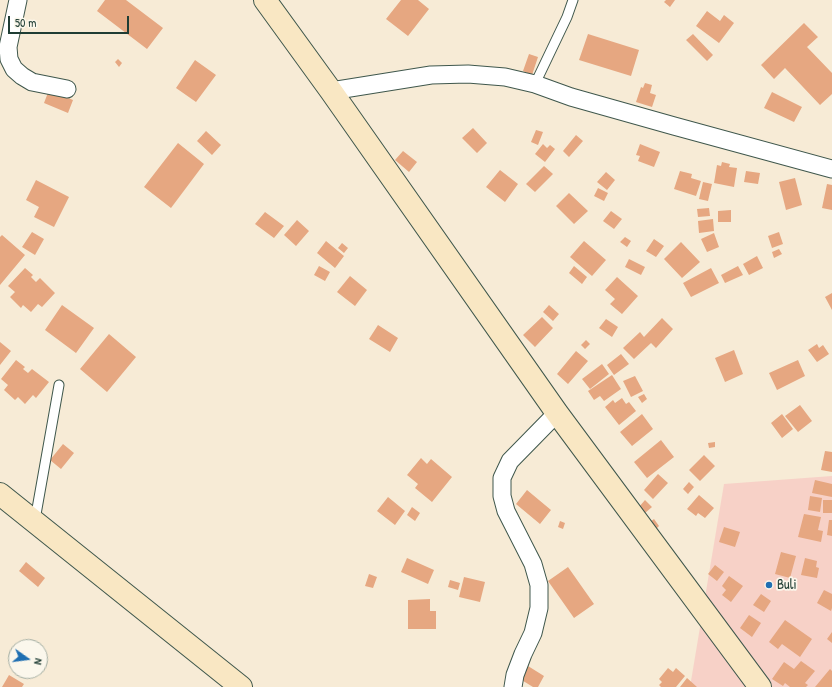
<!DOCTYPE html>
<html>
<head>
<meta charset="utf-8">
<style>
	body { margin:0 }
	#map { position:relative; width:832px; height:687px; overflow:hidden; background:#f7ebd6; font-family:"Patrick Hand",sans-serif }
	canvas { display:block }
	.north { position:absolute; left:8px; top:639px; width:40px; height:40px; box-sizing:border-box; background:#fbf7ec; border:1px solid #a3ada2; border-radius:50%; rotate:104deg; font-size:11px; font-weight:700; line-height:16px; text-align:center; color:#1f3d34 }
	.north::after { content:''; display:block; margin:auto; width:14px; height:18px; background:#1f6fb2; clip-path:polygon(50% 0,100% 100%,50% 72%,0 100%) }
	.scale { position:absolute; left:8px; top:16px; width:121px; height:18px; box-sizing:border-box; border:2px solid #1f3d34; border-top:0; padding-left:5px; font-size:12px; line-height:14px; white-space:nowrap; color:#1f3d34; -webkit-text-stroke:3px #fbf7ec; paint-order:stroke }
</style>
</head>
<body>
<div id="map">
<canvas width="832" height="687"></canvas>
<div class="north">N</div>
<div class="scale">50 m</div>
</div>
<script>
const g = document.querySelector('canvas').getContext('2d');
g.lineJoin = 'round';
function fillPath(path, color) { g.fillStyle = color; g.fill(path, 'evenodd'); }
const shape = rows => new Path2D(rows.map(r => 'M' + r).join(''));
function strokePath(path, color, width, dash) { g.strokeStyle = color; g.lineWidth = width; g.lineCap = dash ? 'butt' : 'round'; g.setLineDash(dash || []); g.stroke(path); }
function write(font, color, halo, rows, align = 'center') {
  g.font = font + ' "Patrick Hand",sans-serif'; g.lineWidth = 3.5; g.setLineDash([]); g.textBaseline = 'middle'; g.strokeStyle = halo; g.fillStyle = color; for (const [text, x, y, turn = 0] of rows) {
    g.save(); g.translate(x, y); g.rotate((+turn || 0) * Math.PI / 180); g.textAlign = isNaN(turn) ? turn : align; if (halo) g.strokeText(text, 0, 0); g.fillText(text, 0, 0); g.restore();
  }
}
fillPath(shape([
	[832,476,832,687,690,687,724,484]
]), '#f7d1c7');
fillPath(shape([
	[105,0,126,0,163,28,147,49,97,11],
	[401,0,418,0,429,9,408,36,386,19],
	[666,0,675,0,670,7,664,2],
	[707,11,720,21,724,15,734,23,719,43,696,26],
	[804,23,818,37,807,47,832,73,832,94,820,105,785,68,774,79,761,65],
	[588,34,639,50,631,76,579,60],
	[693,34,713,55,707,61,686,40],
	[529,54,538,57,532,75,523,71],
	[118,59,122,63,119,67,115,62],
	[195,60,216,75,196,102,176,88],
	[645,83,652,85,650,93,656,95,652,107,636,102,641,87,643,88],
	[49,90,73,100,68,113,44,103],
	[772,92,802,107,794,122,764,108],
	[473,128,487,143,477,153,462,138],
	[536,130,543,132,538,145,531,142],
	[206,131,221,145,212,155,197,141],
	[576,135,583,141,569,157,563,151],
	[178,143,204,164,171,208,144,187],
	[543,144,547,148,550,145,555,149,545,162,535,154],
	[640,144,660,152,654,167,638,161,640,156,636,155],
	[403,151,417,162,409,172,395,160],
	[722,162,730,164,729,167,737,168,734,187,714,183,717,165,721,166],
	[544,166,553,174,535,192,526,184],
	[500,170,518,184,505,202,486,187],
	[680,171,692,174,691,178,701,181,696,196,674,189],
	[746,171,760,173,758,184,744,182],
	[606,172,615,180,607,190,597,182],
	[795,178,802,205,786,210,779,182],
	[36,180,69,197,54,227,34,217,39,207,26,200],
	[703,182,712,184,708,201,699,199],
	[827,184,832,185,832,210,822,208],
	[598,188,608,193,604,201,594,196],
	[569,193,588,211,574,224,556,206],
	[709,208,710,216,698,217,697,209],
	[731,210,731,222,718,222,718,211],
	[611,211,622,219,614,229,603,221],
	[265,212,284,226,274,238,255,224],
	[713,219,714,231,699,233,698,221],
	[297,220,309,231,296,246,284,235],
	[32,232,44,239,35,255,22,247],
	[779,232,783,244,772,248,768,236],
	[714,233,719,247,707,252,701,239],
	[2,235,25,255,0,285,0,237],
	[625,237,631,241,627,247,620,242],
	[654,239,664,246,656,257,646,251],
	[326,241,344,256,335,268,317,253],
	[584,241,606,260,592,276,570,257],
	[681,242,700,262,682,278,664,259],
	[342,243,348,248,344,253,338,248],
	[779,249,782,254,774,258,772,252],
	[757,256,763,268,749,275,743,264],
	[629,259,645,267,641,275,625,267],
	[319,266,330,272,325,281,314,275],
	[574,266,587,277,582,284,569,273],
	[738,266,743,275,725,283,721,275],
	[25,268,33,275,31,277,36,282,40,278,55,293,42,307,38,304,31,312,23,305,21,308,10,297,15,292,8,286],
	[711,268,719,283,691,297,683,283],
	[350,276,367,290,355,306,337,292],
	[617,277,638,296,622,314,610,304,615,299,605,290],
	[832,293,832,310,825,297],
	[62,305,94,328,76,353,45,330],
	[549,305,559,314,553,321,543,312],
	[542,317,553,328,535,347,523,335],
	[662,318,673,329,656,348,651,343,634,359,623,348,640,332,644,337],
	[606,319,618,327,612,337,599,328],
	[378,325,398,338,390,352,369,339],
	[109,334,136,357,107,392,80,369],
	[586,340,590,344,585,349,581,345],
	[0,342,11,351,0,365],
	[817,344,819,348,823,345,829,354,817,362,808,350],
	[734,350,743,374,725,382,715,358],
	[576,351,588,361,568,384,557,374],
	[621,354,629,364,614,375,607,365],
	[16,360,25,367,23,369,28,373,32,369,49,382,36,398,33,395,25,404,18,397,15,400,4,390,8,385,1,379],
	[798,360,805,376,777,390,769,373],
	[602,364,609,374,590,389,582,379],
	[612,375,621,389,604,401,600,396,594,400,588,391],
	[635,376,643,391,631,397,623,381],
	[644,394,647,399,642,403,638,397],
	[622,398,626,404,629,402,636,411,619,425,605,407,613,400,615,403],
	[800,405,812,421,798,432,785,416],
	[642,414,653,429,632,446,620,432],
	[782,414,793,429,782,438,771,423],
	[661,440,674,457,647,478,634,462],
	[715,442,715,447,709,448,708,443],
	[63,444,74,453,61,469,50,460],
	[825,451,832,452,832,472,821,470],
	[704,455,715,466,700,481,689,470],
	[421,458,427,464,431,459,452,477,432,502,415,488,418,484,407,475],
	[658,474,668,483,653,499,644,490],
	[815,480,832,484,832,497,812,493],
	[689,482,694,487,688,494,683,489],
	[527,490,551,510,540,524,516,504],
	[699,495,714,508,705,518,698,513,696,516,687,509],
	[810,496,822,498,820,512,808,510],
	[388,497,405,511,395,525,377,511],
	[645,500,652,507,645,513,639,507],
	[823,500,832,500,832,513,823,513],
	[412,507,420,513,415,521,407,515],
	[804,514,821,517,818,530,823,531,821,542,798,537],
	[654,519,659,526,656,529,650,522],
	[829,520,832,520,832,536,827,535],
	[560,521,565,523,563,529,558,527],
	[724,527,740,532,735,547,719,542],
	[781,552,796,556,790,578,775,574],
	[407,558,434,570,428,584,401,572],
	[805,558,817,561,816,567,819,568,817,578,801,575],
	[26,562,45,578,38,587,19,571],
	[715,565,724,572,717,581,708,574],
	[568,567,594,604,574,618,548,581],
	[369,574,377,577,373,588,365,586],
	[729,576,743,586,731,602,722,595,726,590,722,586],
	[464,577,485,582,480,602,459,597],
	[450,580,460,583,458,590,448,587],
	[824,590,832,594,832,608,831,611,817,603],
	[761,594,771,601,764,612,753,605],
	[430,599,430,611,436,611,436,629,408,629,408,600],
	[749,615,761,623,752,637,740,628],
	[785,620,812,639,800,657,782,644,778,649,769,642],
	[832,632,832,643,827,639],
	[801,661,815,671,805,683,808,685,806,687,790,687,785,683,783,686,772,679,784,662,794,669],
	[528,666,544,676,538,687,533,687,520,679],
	[668,668,673,672,676,668,685,676,676,687,661,687,659,685,662,682,659,679],
	[830,669,832,671,832,687,815,687],
	[9,675,24,684,22,687,2,687],
	[687,678,697,687,680,687]
]), '#e6a781');
const lane = shape([
	[535,84,567,17,573,0],
	[35,520,59,385]
]);
const street = shape([
	[18,0,8,47,9,59,14,69,22,76,32,82,67,89],
	[331,91,431,75,468,74,505,77,535,84,571,97,674,126,832,169],
	[513,687,515,675,523,654,533,633,539,608,539,585,533,564,506,511,502,496,502,478,510,461,557,413]
]);
const secondary = shape([
	[265,0,331,91,557,413,760,687],
	[0,494,241,687]
]);
strokePath(lane, '#3f574c', 11);
strokePath(street, '#3f574c', 19);
strokePath(secondary, '#3f574c', 24);
strokePath(lane, '#fff', 9);
strokePath(street, '#fff', 17);
strokePath(secondary, '#f9e7c3', 22);
for (const [x, y, r, color] of [
	[769,585,4,"#1f6fb2"]
]) { const dot = new Path2D(); dot.arc(x, y, r, 0, 2 * Math.PI); g.fillStyle = color; g.fill(dot); strokePath(dot, '#fbf7ec', 1.5); }
write('14px', '#1f3d34', '#fbf7ec', [
	["Buli",777,585]
], 'left');
</script>
</body>
</html>
